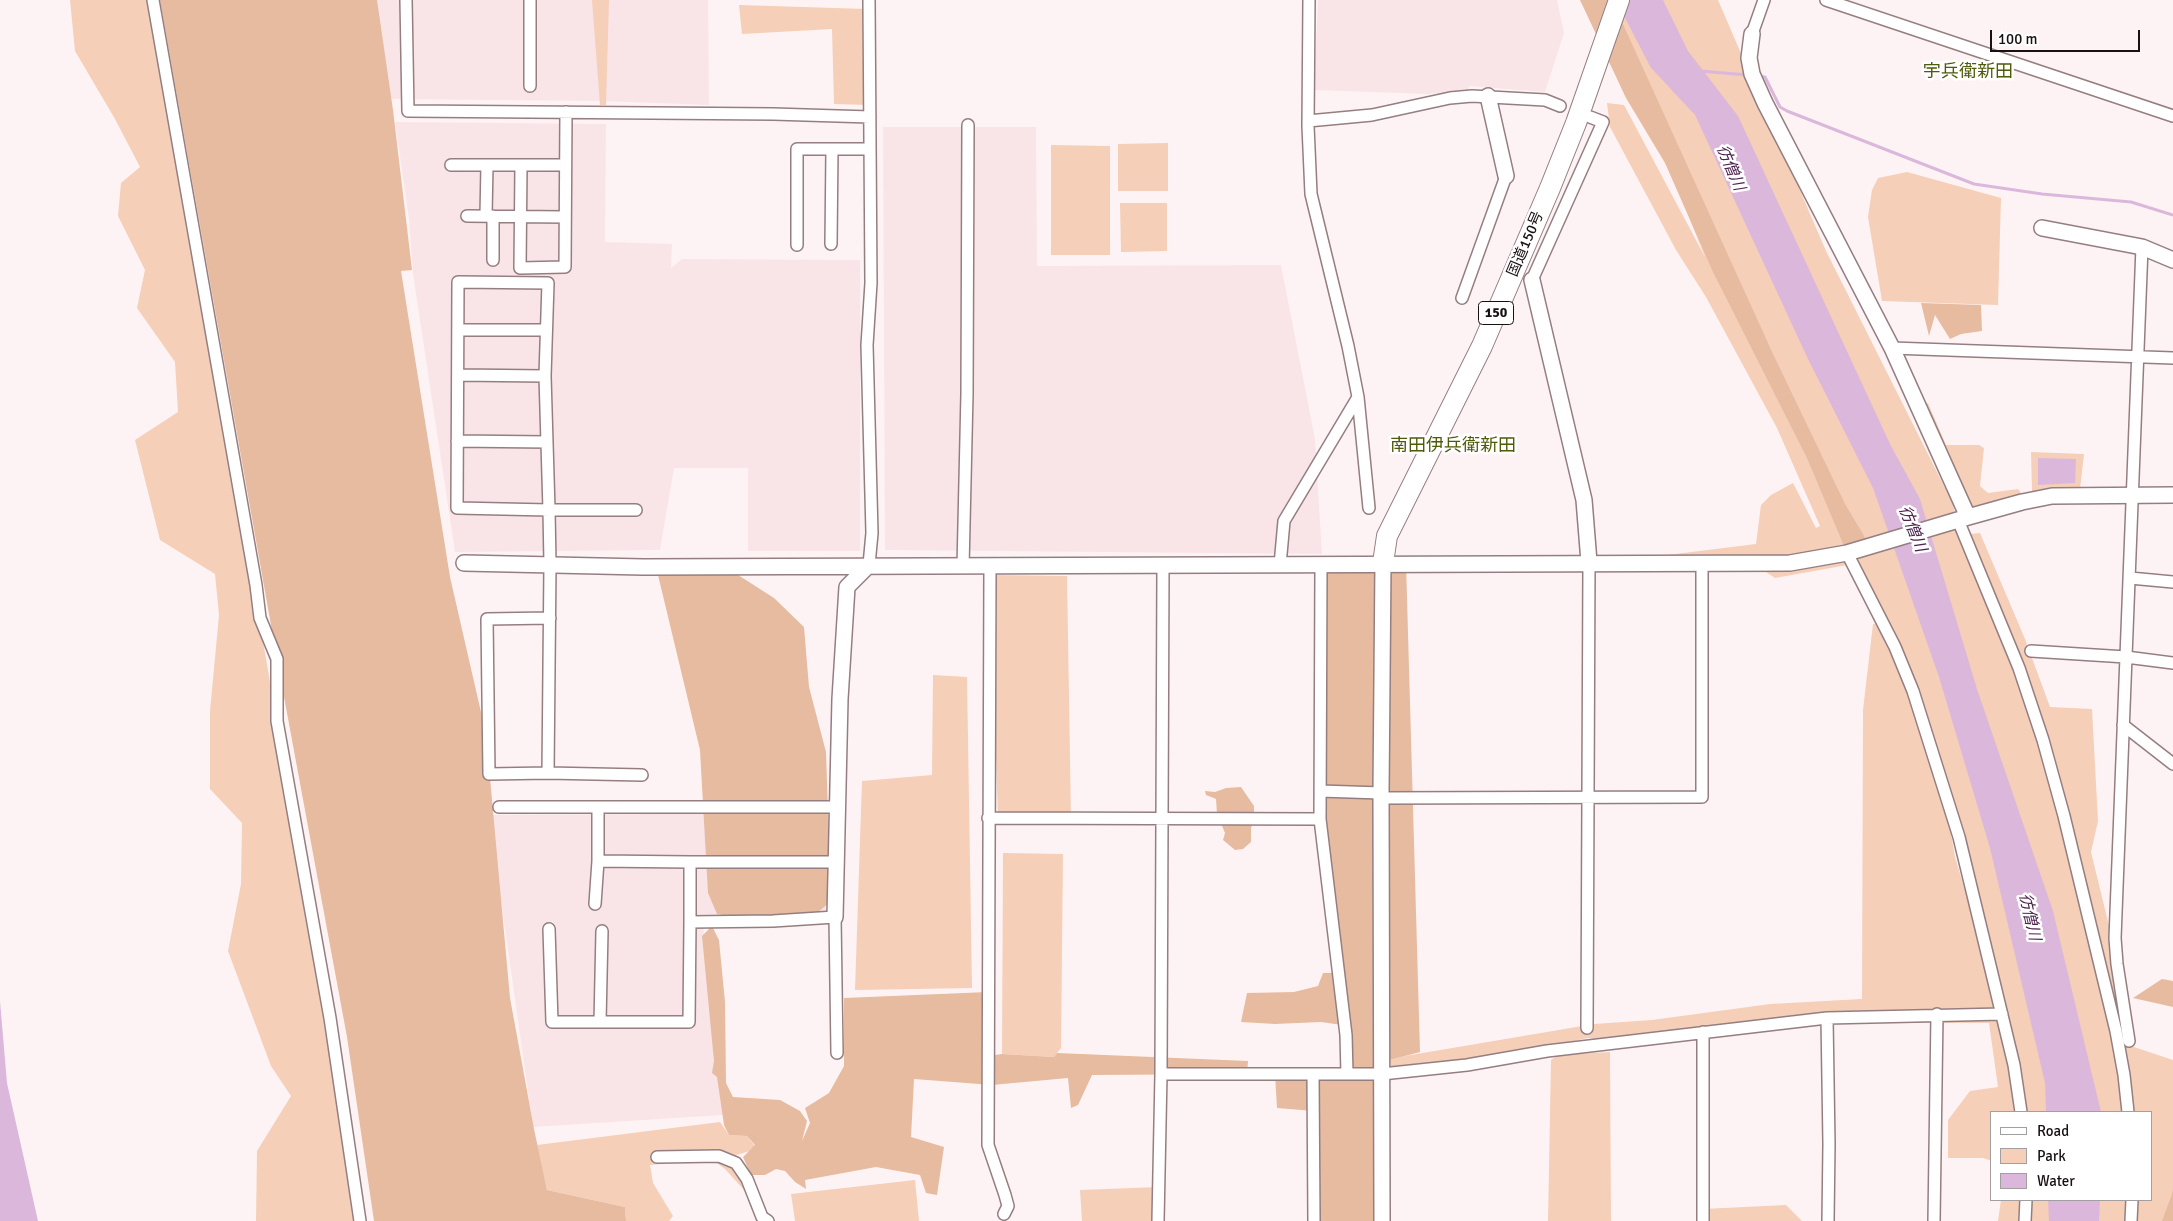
<!DOCTYPE html>
<html>
<head>
<meta charset="utf-8">
<style>
	body { margin:0 }
	#map { position:relative; width:2173px; height:1221px; overflow:hidden; background:#fef3f4; font-family:Signika,sans-serif }
	canvas { display:block }
	.legend { position:absolute; left:1990px; top:1111px; width:162px; height:90px; box-sizing:border-box; background:#fff; border:1px solid #a39fa0; margin:0; padding:6px 9px; list-style:none; font-size:15px; color:#191012 }
	.legend li { display:flex; align-items:center; gap:10px; height:25px }
	.legend b { width:25px; border:1px solid #a39fa0 }
	.scale { position:absolute; left:1990px; top:30px; width:150px; height:22px; box-sizing:border-box; border:2px solid #191012; border-top:0; padding-left:6px; font-size:15px; line-height:18px; white-space:nowrap; color:#191012; -webkit-text-stroke:4px #fff; paint-order:stroke }
</style>
</head>
<body>
<div id="map">
<canvas width="2173" height="1221"></canvas>
<ul class="legend">
<li><b style="height:6px;background:#fff"></b>Road</li>
<li><b style="height:14px;background:#f5cfb8"></b>Park</li>
<li><b style="height:14px;background:#dbb8db"></b>Water</li>
</ul>
<div class="scale">100 m</div>
</div>
<script>
const g = document.querySelector('canvas').getContext('2d');
g.lineJoin = 'round';
function fillPath(path, color) { g.fillStyle = color; g.fill(path, 'evenodd'); }
const shape = rows => new Path2D(rows.map(r => 'M' + r).join(''));
function strokePath(path, color, width, dash) { g.strokeStyle = color; g.lineWidth = width; g.lineCap = dash ? 'butt' : 'round'; g.setLineDash(dash || []); g.stroke(path); }
function write(font, color, halo, rows, align = 'center') {
  g.font = font + ' Signika,"Noto Sans JP",sans-serif'; g.lineWidth = 5; g.setLineDash([]); g.textBaseline = 'middle'; g.strokeStyle = halo; g.fillStyle = color; for (const [text, x, y, turn = 0] of rows) {
    g.save(); g.translate(x, y); g.rotate((+turn || 0) * Math.PI / 180); g.textAlign = isNaN(turn) ? turn : align; if (halo) g.strokeText(text, 0, 0); g.fillText(text, 0, 0); g.restore();
  }
}
fillPath(shape([
	[376,0,708,0,709,105,601,101,389,99],
	[1318,0,1557,0,1564,33,1545,92,1469,86,1468,91,1427,94,1314,90],
	[395,122,606,124,605,242,672,244,671,268,682,259,860,260,860,551,748,551,748,468,674,468,660,550,455,552,413,274,409,219],
	[883,127,1036,127,1037,266,1281,265,1315,439,1322,554,885,550],
	[826,813,826,914,702,915,723,1115,533,1127,489,815]
]), '#f9e5e7');
fillPath(shape([
	[70,0,154,0,348,1141,359,1221,256,1221,257,1151,291,1096,271,1066,228,951,241,884,242,823,210,789,210,711,219,615,215,574,160,540,135,440,178,412,175,362,137,308,145,270,118,216,121,183,140,167,115,119,75,51],
	[592,0,609,0,606,105,600,105],
	[1583,0,1718,0,1826,251,1953,504,1959,535,1980,533,2025,639,2050,707,2092,709,2098,821,2091,852,2111,934,2128,1045,2173,1060,2173,1221,1998,1221,2001,1200,2152,1200,2152,1112,1992,1112,1992,1161,1983,1158,1948,1158,1948,1120,1970,1091,1998,1087,1989,1023,1774,1023,1620,1041,1588,1038,1452,1067,1382,1074,1382,1062,1405,1056,1594,1024,1652,1020,1770,1004,1862,999,1863,710,1873,624,1882,623,1853,564,1775,578,1766,572,1597,569,1659,556,1756,544,1761,505,1771,495,1793,483,1816,528,1820,526,1777,428,1706,297,1676,250,1610,127,1607,103,1624,105,1705,257,1675,182],
	[1948,816,1973,917,1955,857],
	[739,5,867,9,869,105,834,104,832,29,742,34],
	[1168,143,1168,191,1118,191,1118,144],
	[1051,145,1110,146,1110,255,1051,255],
	[1907,172,2001,198,1998,305,1882,301,1868,217,1872,190,1878,178],
	[1120,203,1167,203,1167,251,1121,252],
	[1928,403,1946,445,1979,445,1984,448,1980,486,1988,493,2018,489,2021,493,1978,508,1972,508,1923,405],
	[2031,452,2084,454,2080,489,2032,491],
	[990,575,1067,576,1071,819,998,818],
	[933,675,967,677,972,988,855,990,862,781,932,775],
	[1003,853,1063,854,1061,1048,1054,1057,1002,1054],
	[1610,1052,1611,1221,1548,1221,1551,1060,1558,1055],
	[720,1122,729,1135,747,1136,755,1146,750,1151,733,1156,755,1202,725,1169,711,1159,650,1165,653,1183,673,1216,669,1221,626,1221,625,1207,547,1190,537,1145],
	[915,1180,919,1221,795,1221,791,1194],
	[1159,1187,1158,1221,1082,1221,1080,1190],
	[1786,1205,1802,1221,1703,1221,1703,1209]
]), '#f5cfb8');
fillPath(shape([
	[160,0,377,0,393,110,412,270,401,271,450,577,486,734,510,998,534,1129,547,1190,625,1207,626,1221,374,1221,347,1037,277,659],
	[1580,0,1612,0,1773,354,1845,504,1870,546,1847,553,1807,458,1713,272,1665,163,1626,98],
	[1921,303,1981,305,1982,331,1961,334,1950,339,1935,315,1929,336],
	[1406,563,1420,1052,1382,1062,1379,1221,1315,1221,1314,1111,1277,1108,1275,1074,1347,1074,1342,1025,1321,1022,1275,1024,1241,1022,1247,993,1294,992,1318,986,1323,973,1337,973,1324,818,1321,565],
	[724,566,774,598,804,627,809,687,826,752,831,901,816,914,758,921,717,914,708,893,700,750,658,575,683,567],
	[1241,787,1254,806,1254,819,1251,828,1251,842,1243,849,1235,850,1223,840,1225,833,1217,814,1216,799,1206,795,1205,791,1215,792,1226,788],
	[712,926,719,940,725,1002,726,1083,733,1097,780,1100,800,1111,807,1121,802,1141,810,1123,805,1108,829,1093,844,1066,844,998,988,992,988,1056,1002,1054,1054,1057,1057,1053,1248,1061,1247,1074,1092,1075,1078,1105,1071,1108,1068,1078,992,1085,914,1079,911,1137,944,1147,937,1195,926,1193,920,1175,876,1167,805,1180,806,1189,795,1182,785,1171,776,1169,765,1175,751,1175,743,1157,755,1145,747,1136,729,1135,724,1125,717,1077,712,1073,714,1061,702,936],
	[2162,979,2173,981,2173,1007,2133,998],
	[2173,1189,2173,1221,2162,1221,2172,1194]
]), '#e6bba0');
fillPath(shape([
	[1627,0,1663,0,1688,51,1738,116,1890,444,1920,499,1977,689,2053,911,2101,1112,2046,1112,2045,1083,1990,848,1939,677,1873,488,1808,359,1683,89],
	[2038,458,2076,459,2075,483,2038,485],
	[0,1001,7,1083,38,1221,0,1221],
	[2048,1200,2100,1200,2099,1221,2049,1221]
]), '#dbb8db');
strokePath(shape([
	[1664,68,1674,69],
	[1700,71,1748,75],
	[1757,76,1765,77,1780,107,1787,111,1974,184,2042,194,2131,202,2173,215]
]), '#dbb8db', 3);
strokePath(shape([
	[1626,0,1658,62,1699,106]
]), '#dbb8db', 18);
const street = shape([
	[153,0,256,585,260,618,277,659,277,721,330,1018,360,1221],
	[406,0,408,111,773,114,870,117],
	[530,0,530,86],
	[869,0,871,283,867,345,872,533,869,565],
	[1309,0,1308,126,1311,194,1348,346,1358,397,1369,508],
	[1826,0,2173,116],
	[1752,34,1764,0],
	[1308,121,1372,115,1450,98,1472,96,1545,100,1560,106],
	[451,165,521,165],
	[564,165,521,165,520,268,565,267,566,112],
	[467,216,564,217],
	[486,216,487,165],
	[831,244,832,149],
	[797,245,797,149,870,149],
	[493,260,493,216],
	[1532,280,1603,122,1590,117],
	[1462,298,1506,176],
	[458,330,546,330],
	[1892,348,2173,358],
	[458,375,545,376],
	[457,441,547,442],
	[636,510,549,510,457,508,458,282,548,283,545,376,549,510,550,564,548,773,642,775],
	[1958,520,2019,668,2043,740,2064,816,2116,1031,2124,1075,2128,1112],
	[1847,553,1895,647,1913,691,1959,837,2014,1065,2021,1112],
	[1280,565,1284,521,1358,397],
	[1321,565,1320,819,1346,1035,1347,1074],
	[963,567,967,394,968,125],
	[990,567,988,1145,1005,1195,1008,1206,1004,1214],
	[2130,578,2173,582],
	[2031,651,2126,657,2173,663],
	[2123,725,2173,764],
	[548,773,489,774,487,619,550,618],
	[1320,791,1381,793],
	[1381,798,1702,797,1702,563],
	[499,807,837,807],
	[988,818,1320,819],
	[598,861,690,862,690,922,773,921,835,917,837,1053],
	[690,862,836,862],
	[595,904,598,861,598,807],
	[549,929,552,1022,600,1022,602,931],
	[1827,1018,1829,1144,1828,1221],
	[600,1022,689,1022,690,922],
	[1587,1028,1589,562],
	[2129,1041,2117,964,2115,938,2142,247],
	[1161,1074,1382,1074,1467,1065,1547,1051,1827,1018,2002,1014],
	[1313,1074,1314,1221],
	[657,1157,719,1156,736,1163,747,1179,762,1217,768,1221],
	[1158,1221,1161,1074,1163,566],
	[1703,1221,1703,1032],
	[1934,1221,1937,1014],
	[2025,1221,2026,1200],
	[2131,1221,2132,1200]
]);
const secondary = shape([
	[1752,34,1749,58,1752,74,1765,103,1892,348,1968,517],
	[1488,96,1506,176],
	[2042,228,2142,247,2173,260],
	[1532,280,1584,500,1589,562],
	[464,563,643,567,1790,563,1847,553,1968,517,2022,502,2052,496,2173,495],
	[835,917,840,699,847,587,869,565],
	[1382,1221,1381,793,1383,563]
]);
const highway = shape([
	[1383,563,1387,536,1482,346,1550,188,1576,123,1619,0]
]);
strokePath(street, '#957e81', 14);
strokePath(secondary, '#957e81', 18);
strokePath(highway, '#957e81', 22);
strokePath(street, '#fff', 11);
strokePath(secondary, '#fff', 15);
strokePath(highway, '#fff', 20);
for (const [x, y, w] of [
	[1496,313,35]
]) { const box = new Path2D(); box.roundRect(x - w / 2, y - 11.5, w, 23, 4); g.fillStyle = '#fff'; g.fill(box); strokePath(box, '#191012', 1); }
write('bold 14px', '#191012', null, [
	["150",1496,313]
]);
write('15px', '#191012', '#fff', [
	["国道150号",1526,244,-67]
]);
write('italic 16px', '#4e224f', '#fff', [
	["彷僧川",1730,168,67],
	["彷僧川",1912,529,68],
	["彷僧川",2029,917,77]
]);
write('18px', '#4f5b09', '#fff', [
	["宇兵衛新田",1968,72],
	["南田伊兵衛新田",1453,446]
]);
</script>
</body>
</html>
